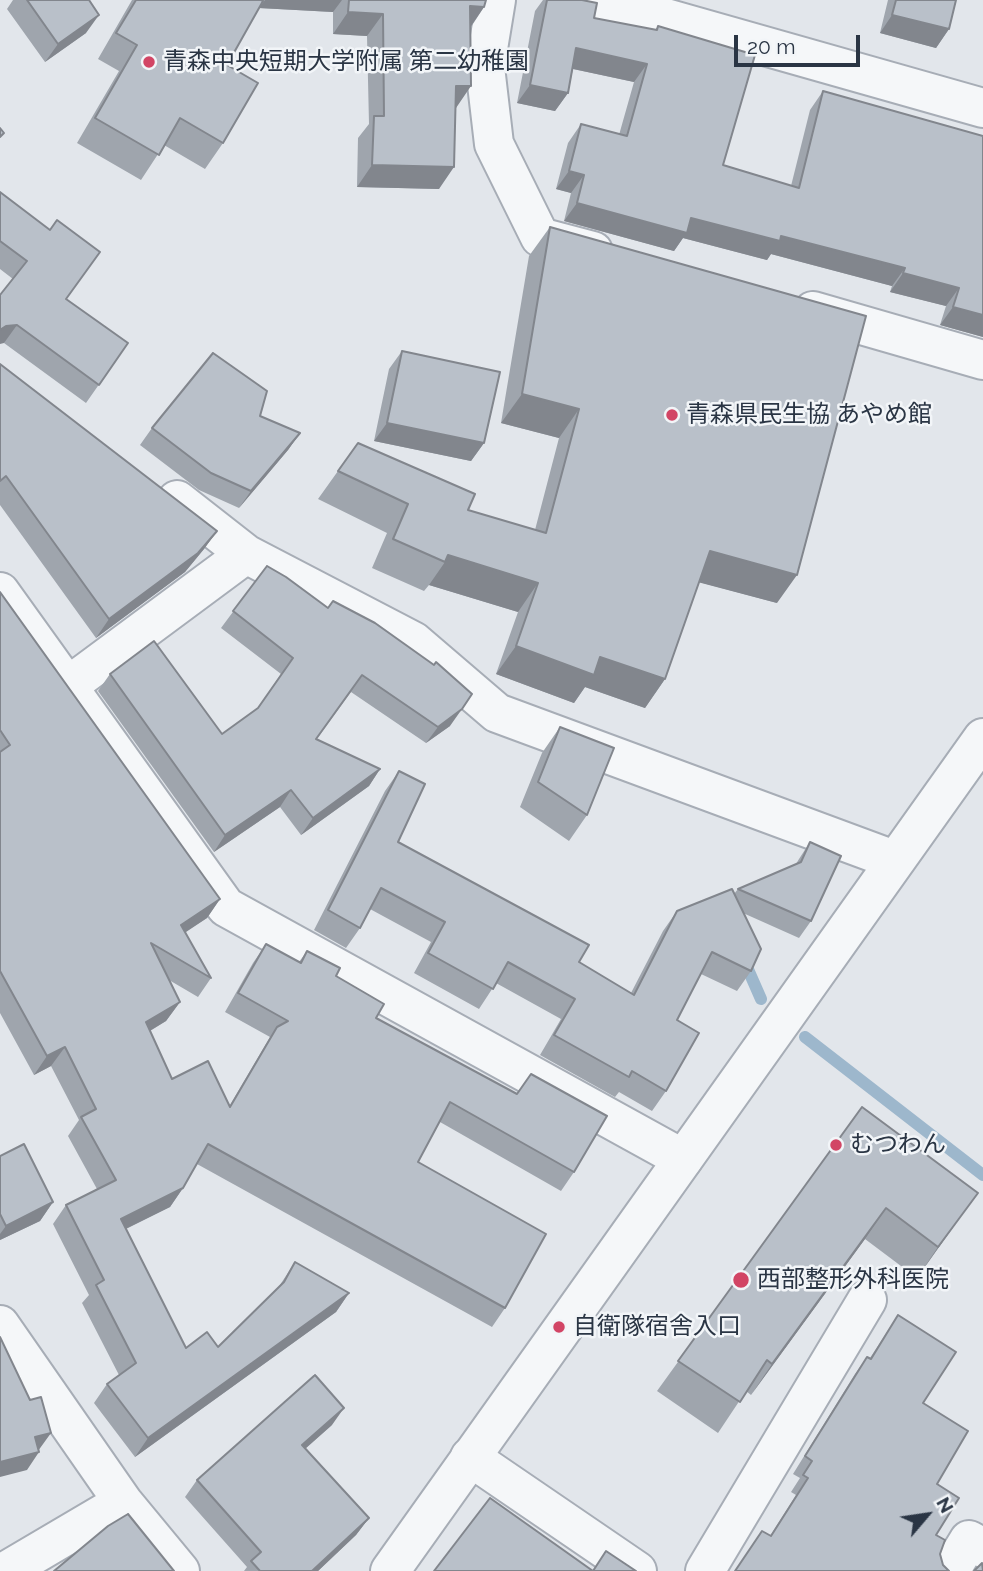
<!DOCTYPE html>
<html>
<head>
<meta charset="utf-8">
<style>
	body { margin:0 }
	#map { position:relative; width:983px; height:1571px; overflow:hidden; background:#e2e6eb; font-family:Raleway,sans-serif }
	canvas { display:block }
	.north { position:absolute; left:892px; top:1480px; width:70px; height:70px; -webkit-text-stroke:5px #f2f5f8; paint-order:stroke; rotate:61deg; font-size:19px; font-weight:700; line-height:28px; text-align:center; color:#2a3544 }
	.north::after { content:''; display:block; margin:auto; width:24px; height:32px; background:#2a3544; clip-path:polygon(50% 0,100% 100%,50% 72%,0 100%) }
	.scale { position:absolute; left:734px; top:35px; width:126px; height:32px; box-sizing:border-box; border:4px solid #2a3544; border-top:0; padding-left:9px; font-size:21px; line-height:24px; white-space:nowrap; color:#2a3544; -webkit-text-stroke:5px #f2f5f8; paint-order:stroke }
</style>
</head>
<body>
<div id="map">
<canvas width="983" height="1571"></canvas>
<div class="north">N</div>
<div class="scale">20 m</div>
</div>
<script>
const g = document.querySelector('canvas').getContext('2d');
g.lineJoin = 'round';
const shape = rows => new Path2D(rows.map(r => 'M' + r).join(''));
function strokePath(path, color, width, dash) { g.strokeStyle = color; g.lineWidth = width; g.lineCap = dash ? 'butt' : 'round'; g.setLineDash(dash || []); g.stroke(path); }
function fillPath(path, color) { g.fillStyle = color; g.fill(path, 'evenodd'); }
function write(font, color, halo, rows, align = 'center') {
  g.font = font + ' Raleway,"Noto Sans JP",sans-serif'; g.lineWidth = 5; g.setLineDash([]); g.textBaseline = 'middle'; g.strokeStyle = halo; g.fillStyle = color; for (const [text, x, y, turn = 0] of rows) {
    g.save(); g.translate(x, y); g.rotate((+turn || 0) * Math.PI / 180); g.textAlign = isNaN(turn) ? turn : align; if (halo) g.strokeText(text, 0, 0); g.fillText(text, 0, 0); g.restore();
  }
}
strokePath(shape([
	[743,958,761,999],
	[805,1037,983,1175]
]), '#9db7cc', 12);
const minor = shape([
	[496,0,485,67,494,144,540,237,593,251],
	[602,0,983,108],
	[813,311,983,360],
	[177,500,246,554,413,641,497,713,894,860],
	[0,592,226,907,683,1159],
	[68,686,246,554],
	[0,1325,123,1502,180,1571],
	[470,1457,637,1571],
	[6,1571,123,1502],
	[705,1571,867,1300],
	[950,1571,969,1540,983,1548]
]);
const tertiary = shape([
	[390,1571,983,738]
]);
strokePath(minor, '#a7adb6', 42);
strokePath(tertiary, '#a7adb6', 42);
strokePath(minor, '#f5f7f9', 38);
strokePath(tertiary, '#f5f7f9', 38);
fillPath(shape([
	[13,0,89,0,86,33,45,62,7,9],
	[132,0,486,0,484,7,471,27,456,108,439,189,357,187,358,138,369,124,367,36,333,34,333,12,259,8,227,65,223,143,205,169,164,145,141,180,77,143,119,71,98,59],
	[543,0,582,0,594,18,655,30,658,26,723,165,791,186,810,110,823,91,983,136,983,337,940,325,946,306,890,292,892,286,771,254,767,260,683,238,674,251,564,221,571,193,556,189,568,143,581,124,619,135,634,82,573,69,568,93,555,111,517,103,535,11],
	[888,0,956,0,949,29,936,48,880,33],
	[0,192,66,299,128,343,86,403,4,343,13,279,0,269],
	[550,227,777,603,699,582,665,679,645,708,585,687,574,703,496,674,518,612,429,585,424,591,372,568,387,533,318,499,338,471,535,530,559,438,501,423,529,256],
	[402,351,484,443,471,461,374,441,389,369],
	[0,364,217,531,204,549,185,572,96,638,0,505],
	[260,416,300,433,288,450,239,508,199,490,140,445,152,428],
	[267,566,450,726,426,743,351,692,316,740,380,769,369,786,301,835,280,807,214,852,98,691,110,674,222,734,258,708,281,674,221,628],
	[0,592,220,899,207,918,185,932,211,978,198,997,169,980,180,1002,166,1021,150,1031,172,1079,230,1105,270,1037,225,1012,253,963,266,944,299,962,307,951,336,976,376,1018,517,1094,531,1074,574,1172,561,1191,440,1122,418,1162,505,1308,492,1327,197,1164,183,1188,170,1207,126,1229,186,1348,218,1347,278,1288,295,1262,349,1293,336,1312,135,1457,94,1403,107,1384,119,1375,82,1303,89,1295,53,1224,66,1205,97,1189,68,1136,79,1120,51,1066,34,1075,0,1013],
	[560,727,587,815,569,841,520,807,542,753],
	[399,771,398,842,579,962,631,993,663,931,677,911,734,894,738,889,796,864,799,859,810,842,811,921,799,938,743,913,751,971,737,991,701,974,677,1020,666,1091,652,1111,619,1092,615,1097,540,1055,561,1019,496,983,479,1009,414,973,431,942,370,909,360,928,346,948,314,930,385,791],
	[862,1107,956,1223,917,1278,865,1239,751,1395,746,1391,718,1433,657,1391],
	[0,1156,53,1202,40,1221,0,1240],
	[898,1315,923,1403,937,1484,936,1535,943,1565,770,1536,796,1495,791,1492,800,1478,793,1474,855,1374,867,1357,870,1358],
	[332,1425,305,1449,369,1518,356,1535,318,1571,244,1571,247,1567,185,1497,197,1480]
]), '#9fa5ad');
fillPath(shape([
	[265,0,342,0,333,12,259,8],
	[470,6,484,7,469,29],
	[348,12,383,14,367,36,333,34],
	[99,15,86,33,45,62,58,44],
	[892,15,949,29,936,48,880,33],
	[576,48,647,64,634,82,564,67],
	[530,85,568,93,555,111,517,103],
	[456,86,471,86,456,108],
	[372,165,454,167,439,189,357,187],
	[569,171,584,175,571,193,556,189],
	[577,203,691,218,781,236,905,268,892,286,771,254,767,260,683,238,674,251,564,221],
	[903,273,959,288,946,306,890,292],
	[953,307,983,315,983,337,940,325],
	[17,325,4,343,0,344,0,330,6,326],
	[522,394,579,409,559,438,501,423],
	[387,423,484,443,471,461,374,441],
	[300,433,288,450,239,508,251,491],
	[217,531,204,549,185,572,96,638,109,619],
	[710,551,797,575,777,603,690,580],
	[448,555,538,583,518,612,429,585,445,562],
	[516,646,600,657,665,679,645,708,585,687,574,703,496,674],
	[462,709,450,726,426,743,438,727],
	[380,769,369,786,301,835,313,818],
	[291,790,280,807,214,852,225,835],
	[220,899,207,918,168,944,181,925],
	[180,1002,166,1021,133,1041,146,1022],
	[65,1047,51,1066,34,1075,47,1056],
	[183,1188,170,1207,107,1238,121,1219],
	[978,1193,956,1223,917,1278,938,1247],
	[53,1202,40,1221,0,1240,0,1234,6,1226],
	[886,1208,865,1239,751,1395,772,1364],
	[349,1293,336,1312,135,1457,148,1438],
	[344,1408,332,1425,289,1463,302,1445],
	[51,1433,38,1451,35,1437],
	[39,1452,27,1470,0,1477,0,1462],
	[369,1518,356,1535,318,1571,312,1571]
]), '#82868d');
const building = shape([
	[27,0,89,0,99,15,58,44,27,0],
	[136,0,261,0,263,1,227,65,258,83,223,143,180,118,159,155,95,118,137,45,116,33,136,0],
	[349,0,486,0,484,7,470,6,471,86,456,86,454,167,372,165,374,116,384,116,383,14,348,12,349,0],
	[547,0,582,0,597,3,594,18,657,30,658,26,755,55,723,165,799,188,823,91,983,136,983,315,953,307,959,288,903,273,905,268,781,236,780,241,691,218,687,233,577,203,584,175,569,171,581,124,627,136,647,64,576,48,568,93,530,85,547,0],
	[896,0,956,0,949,29,892,15,896,0],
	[0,128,4,133,0,137,0,128],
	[0,192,50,230,57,220,100,252,66,299,128,343,99,385,17,325,6,326,0,330,0,295,27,261,0,241,0,192],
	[550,227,866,316,797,575,710,551,665,679,600,657,594,675,516,646,538,583,448,555,445,562,393,539,408,504,338,471,358,443,475,494,468,510,546,533,579,409,522,394,550,227],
	[402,351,500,372,484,443,387,423,402,351],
	[213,353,267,391,260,416,300,433,251,491,211,473,152,428,213,353],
	[0,364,217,531,198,553,109,619,6,476,0,481,0,364],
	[267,566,286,577,328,608,333,601,375,623,434,665,436,662,472,694,462,709,438,727,362,675,316,739,380,769,313,818,291,790,225,835,110,674,154,641,222,734,258,708,293,658,233,611,267,566],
	[0,592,220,899,181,925,211,978,151,943,180,1002,146,1022,172,1079,208,1061,230,1107,277,1027,288,1021,238,993,266,944,301,963,307,951,340,968,336,976,384,1004,376,1018,517,1094,531,1074,607,1116,574,1172,450,1102,418,1162,546,1234,505,1308,208,1144,183,1188,121,1219,186,1348,207,1332,218,1347,284,1282,295,1262,349,1293,148,1438,107,1384,136,1363,96,1285,104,1280,66,1205,116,1180,81,1117,96,1109,65,1047,47,1056,0,971,0,752,10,745,0,730,0,592],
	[560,727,614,748,587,815,538,782,560,727],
	[399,771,425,784,398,842,589,945,579,962,634,995,677,911,732,889,761,949,751,971,712,952,677,1020,699,1033,666,1091,632,1071,629,1077,554,1035,575,999,508,962,493,989,428,953,445,922,381,888,360,928,328,910,399,771],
	[810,842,841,856,811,921,738,889,801,862,810,842],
	[862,1107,978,1193,938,1247,886,1208,772,1364,767,1360,740,1402,678,1361,862,1107],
	[24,1144,53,1202,6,1226,0,1214,0,1156,24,1144],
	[898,1315,956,1352,923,1403,968,1431,937,1484,959,1498,936,1535,945,1540,940,1554,943,1565,949,1571,735,1571,762,1531,771,1536,808,1478,803,1475,812,1461,805,1456,867,1357,871,1359,898,1315],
	[0,1337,30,1400,41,1397,51,1433,35,1437,39,1452,0,1462,0,1337],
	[315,1375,344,1408,302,1445,369,1518,312,1571,260,1571,251,1561,261,1552,197,1480,315,1375],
	[490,1498,593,1571,606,1551,636,1571,434,1571,490,1498],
	[128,1514,174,1571,54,1571,108,1526,128,1514],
	[982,1563,983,1571,974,1571,982,1563]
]);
fillPath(building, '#b9c0c9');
strokePath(building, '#82868d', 2);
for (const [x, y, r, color] of [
	[149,62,7,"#d24565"],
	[672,415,7,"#d24565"],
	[836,1145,7,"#d24565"],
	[741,1280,9,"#d24565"],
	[559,1327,7,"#d24565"]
]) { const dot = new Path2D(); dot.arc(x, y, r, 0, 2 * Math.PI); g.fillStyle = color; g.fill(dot); strokePath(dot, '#f2f5f8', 2.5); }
write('24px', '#2a3544', '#f2f5f8', [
	["青森中央短期大学附属 第二幼稚園",163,62],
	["青森県民生協 あやめ館",686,415],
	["むつわん",850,1145],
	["西部整形外科医院",757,1280],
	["自衛隊宿舎入口",573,1327]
], 'left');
</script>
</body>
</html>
